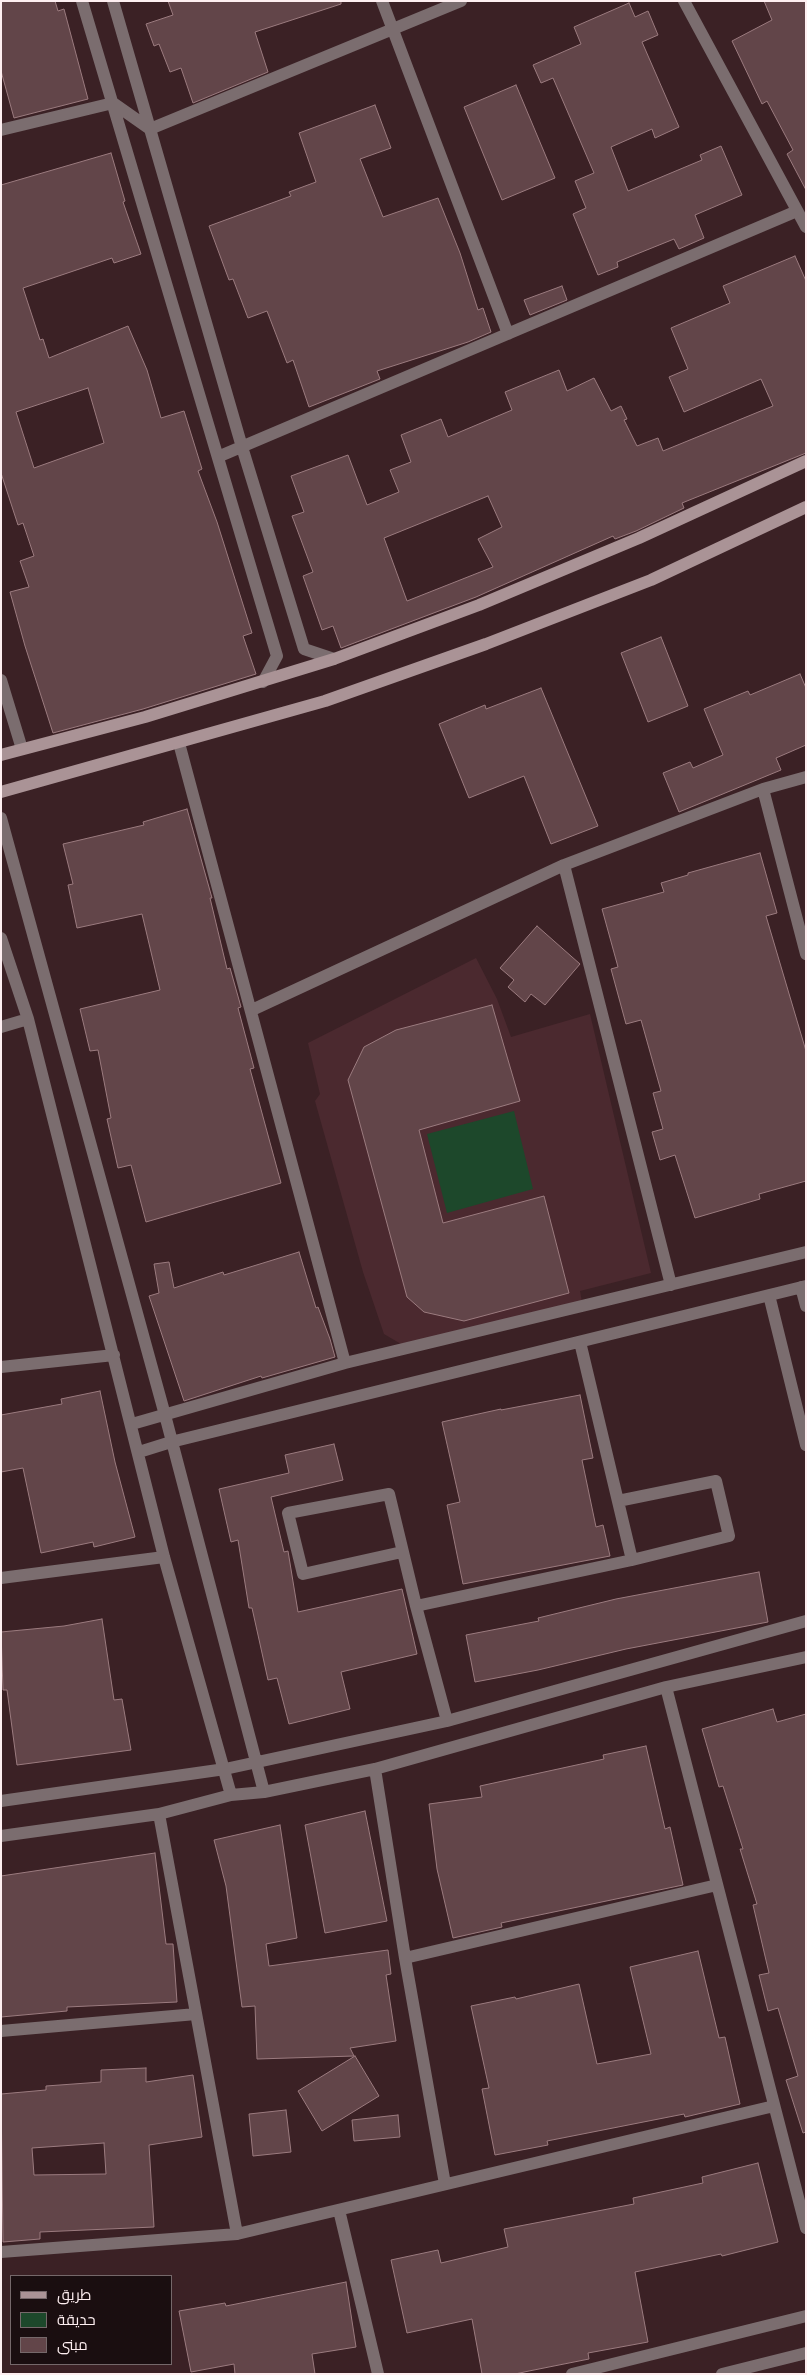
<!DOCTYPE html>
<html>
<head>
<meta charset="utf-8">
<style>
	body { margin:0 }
	#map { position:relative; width:807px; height:2375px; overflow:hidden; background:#3b2125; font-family:"Roboto Condensed",Cairo,sans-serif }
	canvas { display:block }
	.frame { position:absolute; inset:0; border:2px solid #feeff1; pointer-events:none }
	.legend { position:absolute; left:10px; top:2275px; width:162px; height:90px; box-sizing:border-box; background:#1a0e10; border:1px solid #75686a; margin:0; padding:6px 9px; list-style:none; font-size:15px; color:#feeff1 }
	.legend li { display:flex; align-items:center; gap:10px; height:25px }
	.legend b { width:25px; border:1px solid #75686a }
</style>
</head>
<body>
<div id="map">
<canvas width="807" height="2375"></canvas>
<div class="frame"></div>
<ul class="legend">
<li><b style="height:6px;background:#aa9396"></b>طريق</li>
<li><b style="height:14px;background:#1d482b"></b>حديقة</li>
<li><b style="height:14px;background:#624549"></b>مبنى</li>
</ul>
</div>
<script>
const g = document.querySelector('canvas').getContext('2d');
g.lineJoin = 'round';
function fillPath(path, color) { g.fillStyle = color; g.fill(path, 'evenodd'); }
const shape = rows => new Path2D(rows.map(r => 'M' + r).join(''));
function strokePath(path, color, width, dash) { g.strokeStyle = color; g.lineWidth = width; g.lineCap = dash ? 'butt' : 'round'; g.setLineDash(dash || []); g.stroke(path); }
fillPath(shape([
	[476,958,497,999,511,1037,590,1014,651,1273,580,1291,582,1302,401,1344,384,1334,363,1272,315,1101,320,1094,308,1043]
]), '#4b292f');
fillPath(shape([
	[514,1111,533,1189,447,1213,427,1134]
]), '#1d482b');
const building = shape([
	[1,1,55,1,58,11,64,9,88,99,14,118,1,71,1,1],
	[168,1,341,1,341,4,255,32,268,72,193,103,181,68,170,72,159,44,154,46,146,24,173,15,168,1],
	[764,1,806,1,806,190,787,154,793,150,767,101,762,104,732,41,772,20,764,1],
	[629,3,635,17,648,11,658,35,642,42,679,127,655,138,652,129,611,147,628,191,702,160,700,155,721,146,742,195,695,215,704,238,679,249,674,239,617,262,618,267,598,275,573,214,586,208,575,181,594,173,553,78,541,83,533,65,581,44,574,27,629,3],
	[516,85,555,178,502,200,464,107,516,85],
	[375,105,391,148,360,159,383,217,438,198,460,253,478,310,483,308,491,332,468,342,377,371,380,379,309,407,293,360,287,363,267,311,248,318,233,279,229,280,209,226,291,196,289,192,316,182,299,133,375,105],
	[111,153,125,201,123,202,141,254,114,263,112,258,23,288,40,340,43,339,49,358,128,326,147,370,161,418,184,411,202,469,198,471,217,522,252,633,243,636,256,674,143,709,53,733,25,646,10,592,29,587,20,561,34,556,23,523,18,525,1,473,1,185,111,153],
	[88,388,104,443,34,468,16,412,88,388],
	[795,256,806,281,806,453,682,503,684,508,636,531,615,539,613,536,476,597,341,648,333,626,322,630,303,576,313,572,292,516,304,512,291,476,348,455,367,505,399,492,390,470,411,462,401,435,441,419,448,437,512,410,505,392,559,370,567,391,594,378,611,411,621,406,627,419,624,420,637,446,658,438,663,451,773,406,761,379,684,412,669,377,688,369,671,328,730,303,723,286,795,256],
	[488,496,502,527,478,539,493,567,407,601,384,538,488,496],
	[562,286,567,300,530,315,524,300,562,286],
	[661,637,688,706,648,722,621,653,661,637],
	[800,674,806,688,806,745,776,758,781,770,679,812,663,773,690,762,693,768,723,755,704,709,748,691,750,695,800,674],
	[541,688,598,826,551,844,524,776,469,798,439,724,485,705,486,709,541,688],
	[187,809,212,898,210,898,227,969,230,968,241,1007,238,1008,254,1068,250,1069,281,1183,146,1222,131,1165,118,1168,107,1119,111,1118,98,1050,90,1051,80,1009,160,990,142,914,77,928,68,885,73,884,63,844,144,825,143,822,187,809],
	[760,853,777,913,766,916,806,1051,806,1181,759,1194,760,1199,695,1218,675,1155,660,1160,652,1132,663,1129,653,1093,661,1091,641,1020,626,1024,611,969,618,967,602,909,664,892,661,883,688,875,688,873,760,853],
	[537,926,580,964,545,1005,531,994,525,1002,508,987,514,980,500,968,537,926],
	[492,1005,520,1101,419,1130,443,1223,544,1196,569,1293,464,1321,424,1312,407,1297,348,1080,364,1047,396,1030,492,1005],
	[299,1252,316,1308,318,1307,330,1339,335,1357,262,1378,261,1376,184,1401,149,1296,159,1293,154,1264,169,1262,174,1288,223,1272,224,1275,299,1252],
	[100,1391,115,1462,135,1537,94,1547,93,1542,41,1553,23,1468,1,1472,1,1415,62,1404,61,1399,100,1391],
	[580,1395,593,1458,582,1460,596,1527,603,1525,610,1556,463,1584,447,1505,460,1502,442,1422,501,1409,501,1410,580,1395],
	[334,1444,343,1480,271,1497,284,1552,288,1551,298,1612,402,1589,417,1654,341,1672,350,1709,289,1724,277,1678,268,1680,252,1608,249,1608,238,1540,231,1542,219,1489,289,1473,285,1455,334,1444],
	[759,1572,768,1622,626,1649,538,1670,475,1682,466,1635,539,1621,538,1618,616,1599,759,1572],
	[102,1619,114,1700,122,1699,131,1750,17,1765,7,1690,3,1690,1,1632,64,1626,102,1619],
	[773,1709,777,1722,806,1714,806,2132,803,2133,786,2080,798,2076,778,2008,768,2011,759,1975,769,1973,753,1905,757,1904,740,1849,743,1849,723,1786,719,1787,702,1729,773,1709],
	[646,1746,665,1829,670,1827,683,1885,501,1923,502,1927,453,1938,437,1869,429,1804,482,1797,480,1786,604,1759,603,1755,646,1746],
	[365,1811,387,1921,325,1933,305,1825,365,1811],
	[280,1825,297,1938,266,1944,269,1966,388,1950,391,1974,386,1975,396,2041,350,2048,354,2056,257,2059,255,2006,242,2007,226,1886,214,1840,280,1825],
	[155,1853,166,1944,173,1944,177,2002,67,2007,67,2011,1,2017,1,1876,155,1853],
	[698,1951,719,2038,725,2037,740,2104,685,2117,684,2114,547,2141,548,2145,495,2155,482,2089,489,2088,471,2006,515,1997,516,1999,579,1984,597,2064,651,2054,630,1967,698,1951],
	[355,2056,379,2096,322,2131,298,2091,355,2056],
	[146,2068,146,2082,193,2075,202,2137,149,2145,154,2227,40,2232,40,2239,3,2242,1,2094,46,2090,46,2086,101,2082,101,2070,146,2068],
	[104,2143,106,2174,34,2175,32,2148,104,2143],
	[286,2110,291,2152,253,2156,249,2114,286,2110],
	[398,2115,400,2137,354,2141,352,2120,398,2115],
	[758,2163,778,2242,722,2256,721,2254,635,2272,648,2342,588,2353,589,2359,529,2371,515,2374,482,2374,472,2319,407,2333,391,2260,438,2250,441,2263,508,2247,504,2229,634,2204,633,2198,703,2183,702,2177,758,2163],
	[346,2282,356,2347,312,2354,315,2374,235,2374,234,2364,191,2372,179,2311,225,2303,226,2306,346,2282]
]);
fillPath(building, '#624549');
strokePath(building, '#9b7b7f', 1);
strokePath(shape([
	[82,1,277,656,263,682],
	[113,1,242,447,304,649,334,659],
	[382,1,508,334],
	[684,1,806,227],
	[1,130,113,103,150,129,461,1],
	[220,456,797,211],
	[1,680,22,749],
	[179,743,345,1363],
	[763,789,806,954],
	[1,818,165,1415,264,1792],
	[564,865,671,1285],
	[1,938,28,1019,164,1557,231,1795],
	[252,1010,564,865,763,789,806,777],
	[1,1027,28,1019],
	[801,1287,806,1306],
	[769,1295,806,1445],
	[1,1367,114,1355],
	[132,1424,345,1363,806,1252],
	[139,1452,171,1442,806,1286],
	[618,1501,716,1481,729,1536,632,1560],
	[402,1552,303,1574,288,1513,389,1494,416,1606,632,1560,580,1342],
	[1,1578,164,1557],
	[416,1606,447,1721],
	[666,1687,806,2228],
	[375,1769,405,1958,445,2184],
	[1,1801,225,1769,447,1721,806,1621],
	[159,1814,237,2234],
	[1,1836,159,1814,231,1795,264,1792,375,1769,666,1687,806,1657],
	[405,1958,717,1885],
	[1,2031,196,2014],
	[339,2210,378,2374],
	[1,2252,237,2234,774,2106],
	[572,2374,806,2316],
	[722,2374,806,2353]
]), '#7b6d6f', 12);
strokePath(shape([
	[1,755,145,717,334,659,479,605,639,538,806,461],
	[1,792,325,701,486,644,651,580,806,507]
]), '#aa9396', 12);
</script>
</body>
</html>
